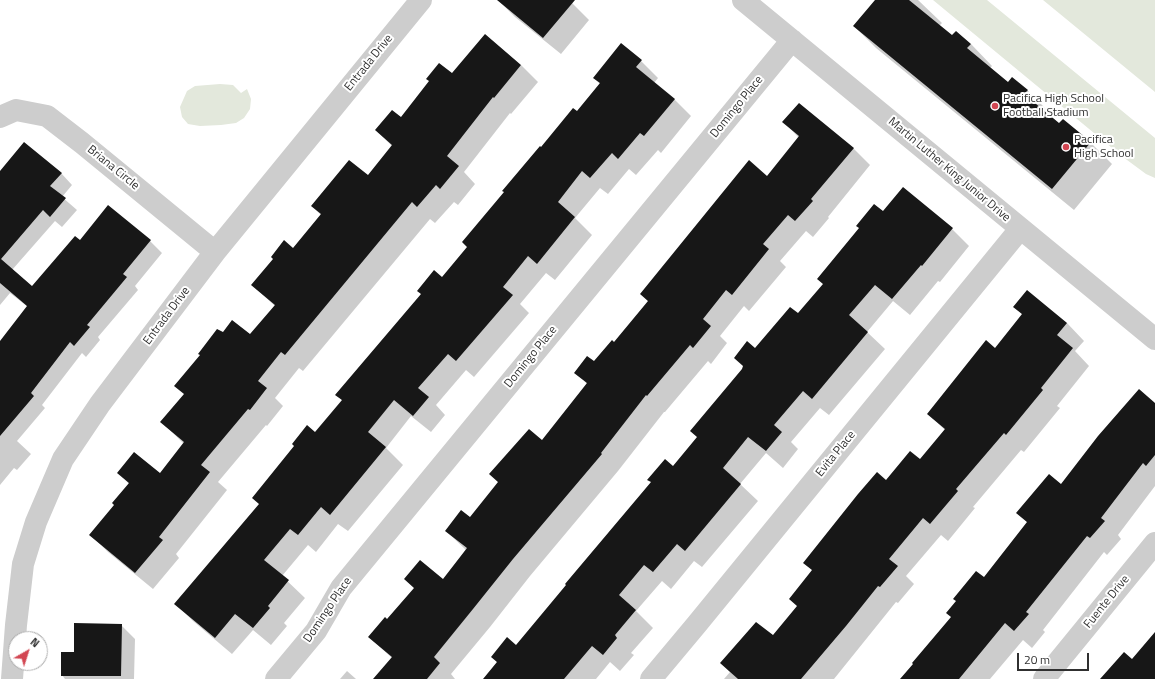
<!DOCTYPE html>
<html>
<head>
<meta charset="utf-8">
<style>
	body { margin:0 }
	#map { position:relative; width:1155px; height:679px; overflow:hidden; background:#fff; font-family:"Titillium Web",sans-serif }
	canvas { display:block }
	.north { position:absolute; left:8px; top:631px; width:40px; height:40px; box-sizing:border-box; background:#fff; border:1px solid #acacac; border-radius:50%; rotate:39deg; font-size:11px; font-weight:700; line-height:16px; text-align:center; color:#303030 }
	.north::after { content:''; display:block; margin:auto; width:14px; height:18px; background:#d24652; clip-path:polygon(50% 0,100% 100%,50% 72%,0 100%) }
	.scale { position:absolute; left:1017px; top:653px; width:72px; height:18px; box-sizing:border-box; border:2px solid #303030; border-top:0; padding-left:5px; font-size:12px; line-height:14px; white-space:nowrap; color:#303030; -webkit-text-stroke:3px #fff; paint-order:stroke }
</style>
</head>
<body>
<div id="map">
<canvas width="1155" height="679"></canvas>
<div class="north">N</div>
<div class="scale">20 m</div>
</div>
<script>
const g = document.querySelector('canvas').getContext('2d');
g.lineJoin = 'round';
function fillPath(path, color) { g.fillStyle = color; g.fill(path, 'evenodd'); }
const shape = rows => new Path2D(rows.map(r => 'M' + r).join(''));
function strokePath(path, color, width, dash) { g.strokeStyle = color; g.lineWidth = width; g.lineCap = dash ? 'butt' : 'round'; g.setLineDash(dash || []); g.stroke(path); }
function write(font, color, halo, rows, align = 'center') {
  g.font = font + ' "Titillium Web",sans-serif'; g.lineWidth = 4; g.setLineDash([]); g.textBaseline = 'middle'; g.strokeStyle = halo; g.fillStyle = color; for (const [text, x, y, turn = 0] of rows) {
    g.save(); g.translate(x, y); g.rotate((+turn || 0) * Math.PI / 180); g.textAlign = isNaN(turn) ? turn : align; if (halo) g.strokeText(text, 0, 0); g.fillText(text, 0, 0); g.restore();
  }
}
fillPath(shape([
	[933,0,987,0,1155,138,1155,178,1146,174,1123,157],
	[1043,0,1155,0,1155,92],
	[220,84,233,85,241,93,247,89,251,99,250,109,244,118,236,123,221,125,200,126,188,124,182,117,180,107,187,91,195,86]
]), '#e3e8dc');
fillPath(shape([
	[498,0,569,0,589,20,561,54,515,17],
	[876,0,918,0,942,23,939,26,952,37,971,44,992,66,990,68,1008,84,1027,90,1049,112,1047,114,1059,125,1063,120,1091,143,1112,164,1074,210,876,48,854,26],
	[641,61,658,78,654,83,674,99,691,116,661,153,658,150,636,175,629,169,608,194,600,188,575,218,592,235,555,280,546,273,520,304,529,313,474,377,466,370,436,405,445,415,431,432,411,416,386,448,403,465,348,531,338,524,316,552,308,545,282,576,305,598,284,623,287,626,271,645,253,630,232,654,193,621,176,604,260,505,315,433,343,401,336,394,443,278,468,247,541,148,577,113,600,84,594,78],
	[521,65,538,82,511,114,510,113,464,172,475,184,458,205,454,202,435,223,430,219,303,371,299,368,275,398,283,406,267,426,266,425,218,482,227,490,176,554,179,558,153,589,108,552,91,535,116,505,129,484,119,473,160,474,184,444,162,422,185,394,223,334,250,336,275,306,252,285,293,249,321,215,312,206,368,177,392,146,376,130,401,119,452,74],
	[784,122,853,148,870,165,828,217,829,218,813,237,806,231,780,261,786,267,749,311,744,306,720,336,727,343,711,364,708,361,665,412,664,412,618,471,530,576,490,627,451,674,455,679,375,679,392,658,369,637,388,620,443,581,466,550,446,531,470,518,499,483,490,474,542,442,587,384,576,372,594,362,614,343,649,302,641,294,767,177,799,138],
	[0,173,61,173,72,185,62,197,77,210,62,227,55,221,12,270,32,287,80,242,108,207,150,241,162,253,135,286,138,290,98,337,100,340,86,357,82,353,42,405,45,408,17,441,31,454,17,470,14,468,0,485,0,342,28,307,10,293,0,305],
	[903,189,952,229,969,246,940,282,938,281,910,315,893,301,867,332,885,349,829,415,820,408,791,442,798,449,783,468,766,453,740,484,758,501,702,567,694,561,671,589,662,581,636,611,653,628,631,653,634,655,620,671,610,662,596,679,485,679,497,662,492,657,516,646,698,438,755,349,799,314],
	[1027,292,1067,323,1084,341,1075,351,1089,366,1057,406,1060,408,1024,452,1021,450,973,507,975,508,948,541,941,535,906,576,914,584,898,603,896,602,834,679,724,679,730,672,721,663,773,636,798,606,886,481,920,460,945,430,928,414,995,349,1023,315,1015,307],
	[1155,404,1155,486,1118,535,1121,539,1107,555,1104,552,1043,630,1045,632,1032,648,1023,640,990,679,901,679,984,579,1028,523,1017,513,1061,485],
	[121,625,135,639,134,679,65,679,62,675,75,653],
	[347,671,356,679,340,679]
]), '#0003');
fillPath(shape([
	[497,0,575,0,543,38],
	[875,0,909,0,952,35,956,31,971,44,967,48,1008,82,1012,77,1028,90,1024,94,1059,123,1063,119,1091,142,1052,189,853,26],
	[485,34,521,65,494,98,493,97,447,156,459,166,440,189,436,185,417,207,412,202,285,355,281,352,258,381,267,388,250,410,248,409,201,465,210,472,159,537,163,540,135,573,89,535,114,505,112,503,129,483,117,473,134,452,160,473,184,442,160,422,184,394,174,386,200,355,198,354,217,329,223,332,232,320,250,334,275,305,251,285,273,259,271,257,284,240,293,248,321,214,311,206,349,160,368,175,392,145,375,130,392,110,401,117,429,81,426,79,439,63,452,73],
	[621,43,642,60,636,67,675,99,644,136,640,133,618,159,612,153,590,178,582,171,558,202,575,217,537,264,528,256,503,287,513,295,456,361,448,354,418,388,429,397,413,416,394,400,368,432,386,447,330,515,321,507,298,535,290,529,264,560,289,580,268,606,270,608,253,628,235,614,215,638,174,604,259,504,252,498,294,446,292,444,307,425,315,432,342,400,335,395,421,294,417,291,434,270,442,277,467,247,462,242,504,192,502,191,540,146,541,147,573,108,577,111,600,83,593,78],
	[799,103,854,148,811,199,813,201,795,221,788,215,763,244,769,249,732,295,726,290,703,319,711,326,693,348,690,345,647,396,646,395,601,453,602,454,513,559,473,609,434,657,440,663,427,679,373,679,392,657,368,637,385,617,387,619,414,588,404,579,420,560,443,579,467,548,445,531,461,510,470,517,498,482,489,474,529,429,542,440,587,383,574,373,587,356,594,361,612,340,614,342,648,301,640,294,749,160,767,176,799,136,782,122],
	[24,142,62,173,50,186,66,198,50,217,43,210,1,259,32,286,75,236,80,240,108,205,151,240,123,274,127,277,87,325,90,327,74,346,70,342,31,393,34,396,0,436,0,341,27,306,0,283,0,171],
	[903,187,953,228,922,266,921,265,892,299,875,285,849,315,868,332,812,399,803,391,774,425,782,432,766,451,748,437,723,468,741,484,685,551,677,544,653,572,644,565,619,595,636,610,615,635,617,638,603,655,592,646,564,679,483,679,497,662,491,657,507,637,516,645,566,585,565,584,651,482,647,480,665,459,673,466,697,437,690,431,742,369,743,366,734,358,747,341,755,348,790,307,798,313,823,284,817,279,859,228,856,226,874,204,883,211],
	[1027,290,1067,323,1057,335,1073,348,1041,388,1043,390,1006,435,1004,433,956,489,958,491,930,524,923,518,889,559,898,566,880,587,878,586,846,626,801,679,738,679,720,663,756,622,773,635,797,606,789,599,812,570,803,563,858,494,877,472,886,480,910,451,920,459,945,429,927,414,986,340,995,348,1022,314,1013,307],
	[1139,389,1155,403,1155,455,1146,466,1143,463,1101,518,1105,521,1090,538,1087,536,1026,612,1029,614,1014,631,1005,623,959,679,900,679,913,664,912,663,951,617,946,613,956,601,953,599,976,571,984,577,1027,522,1016,513,1049,474,1061,484,1098,436],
	[74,623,122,624,121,676,61,676,61,652,74,652],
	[1155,632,1155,679,1100,679,1124,652,1132,659]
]), '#171717');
strokePath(shape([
	[743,0,1155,339],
	[0,117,16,110,47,116,82,143,215,252],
	[12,679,16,625,23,564,36,522,63,459,100,404,215,252,421,0],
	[276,679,316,631,341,588,792,40],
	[651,679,697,624,1020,229],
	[1044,679,1155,543]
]), '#cdcdcd', 22);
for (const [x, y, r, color] of [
	[995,106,4,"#d24652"],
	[1066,147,4,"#d24652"]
]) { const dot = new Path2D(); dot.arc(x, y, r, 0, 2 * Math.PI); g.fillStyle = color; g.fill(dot); strokePath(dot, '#fff', 1.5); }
write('12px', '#303030', '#fff', [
	["Entrada Drive",369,63,-51],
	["Domingo Place",737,107,-51],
	["Briana Circle",113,168,39],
	["Martin Luther King Junior Drive",949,170,40],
	["Entrada Drive",167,316,-53],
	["Domingo Place",531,357,-51],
	["Evita Place",836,454,-51],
	["Fuente Drive",1107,602,-51],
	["Domingo Place",328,610,-56]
]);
write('12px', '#303030', '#fff', [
	["Pacifica High School",1003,99],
	["Football Stadium",1003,113],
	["Pacifica",1074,140],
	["High School",1074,154]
], 'left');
</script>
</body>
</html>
